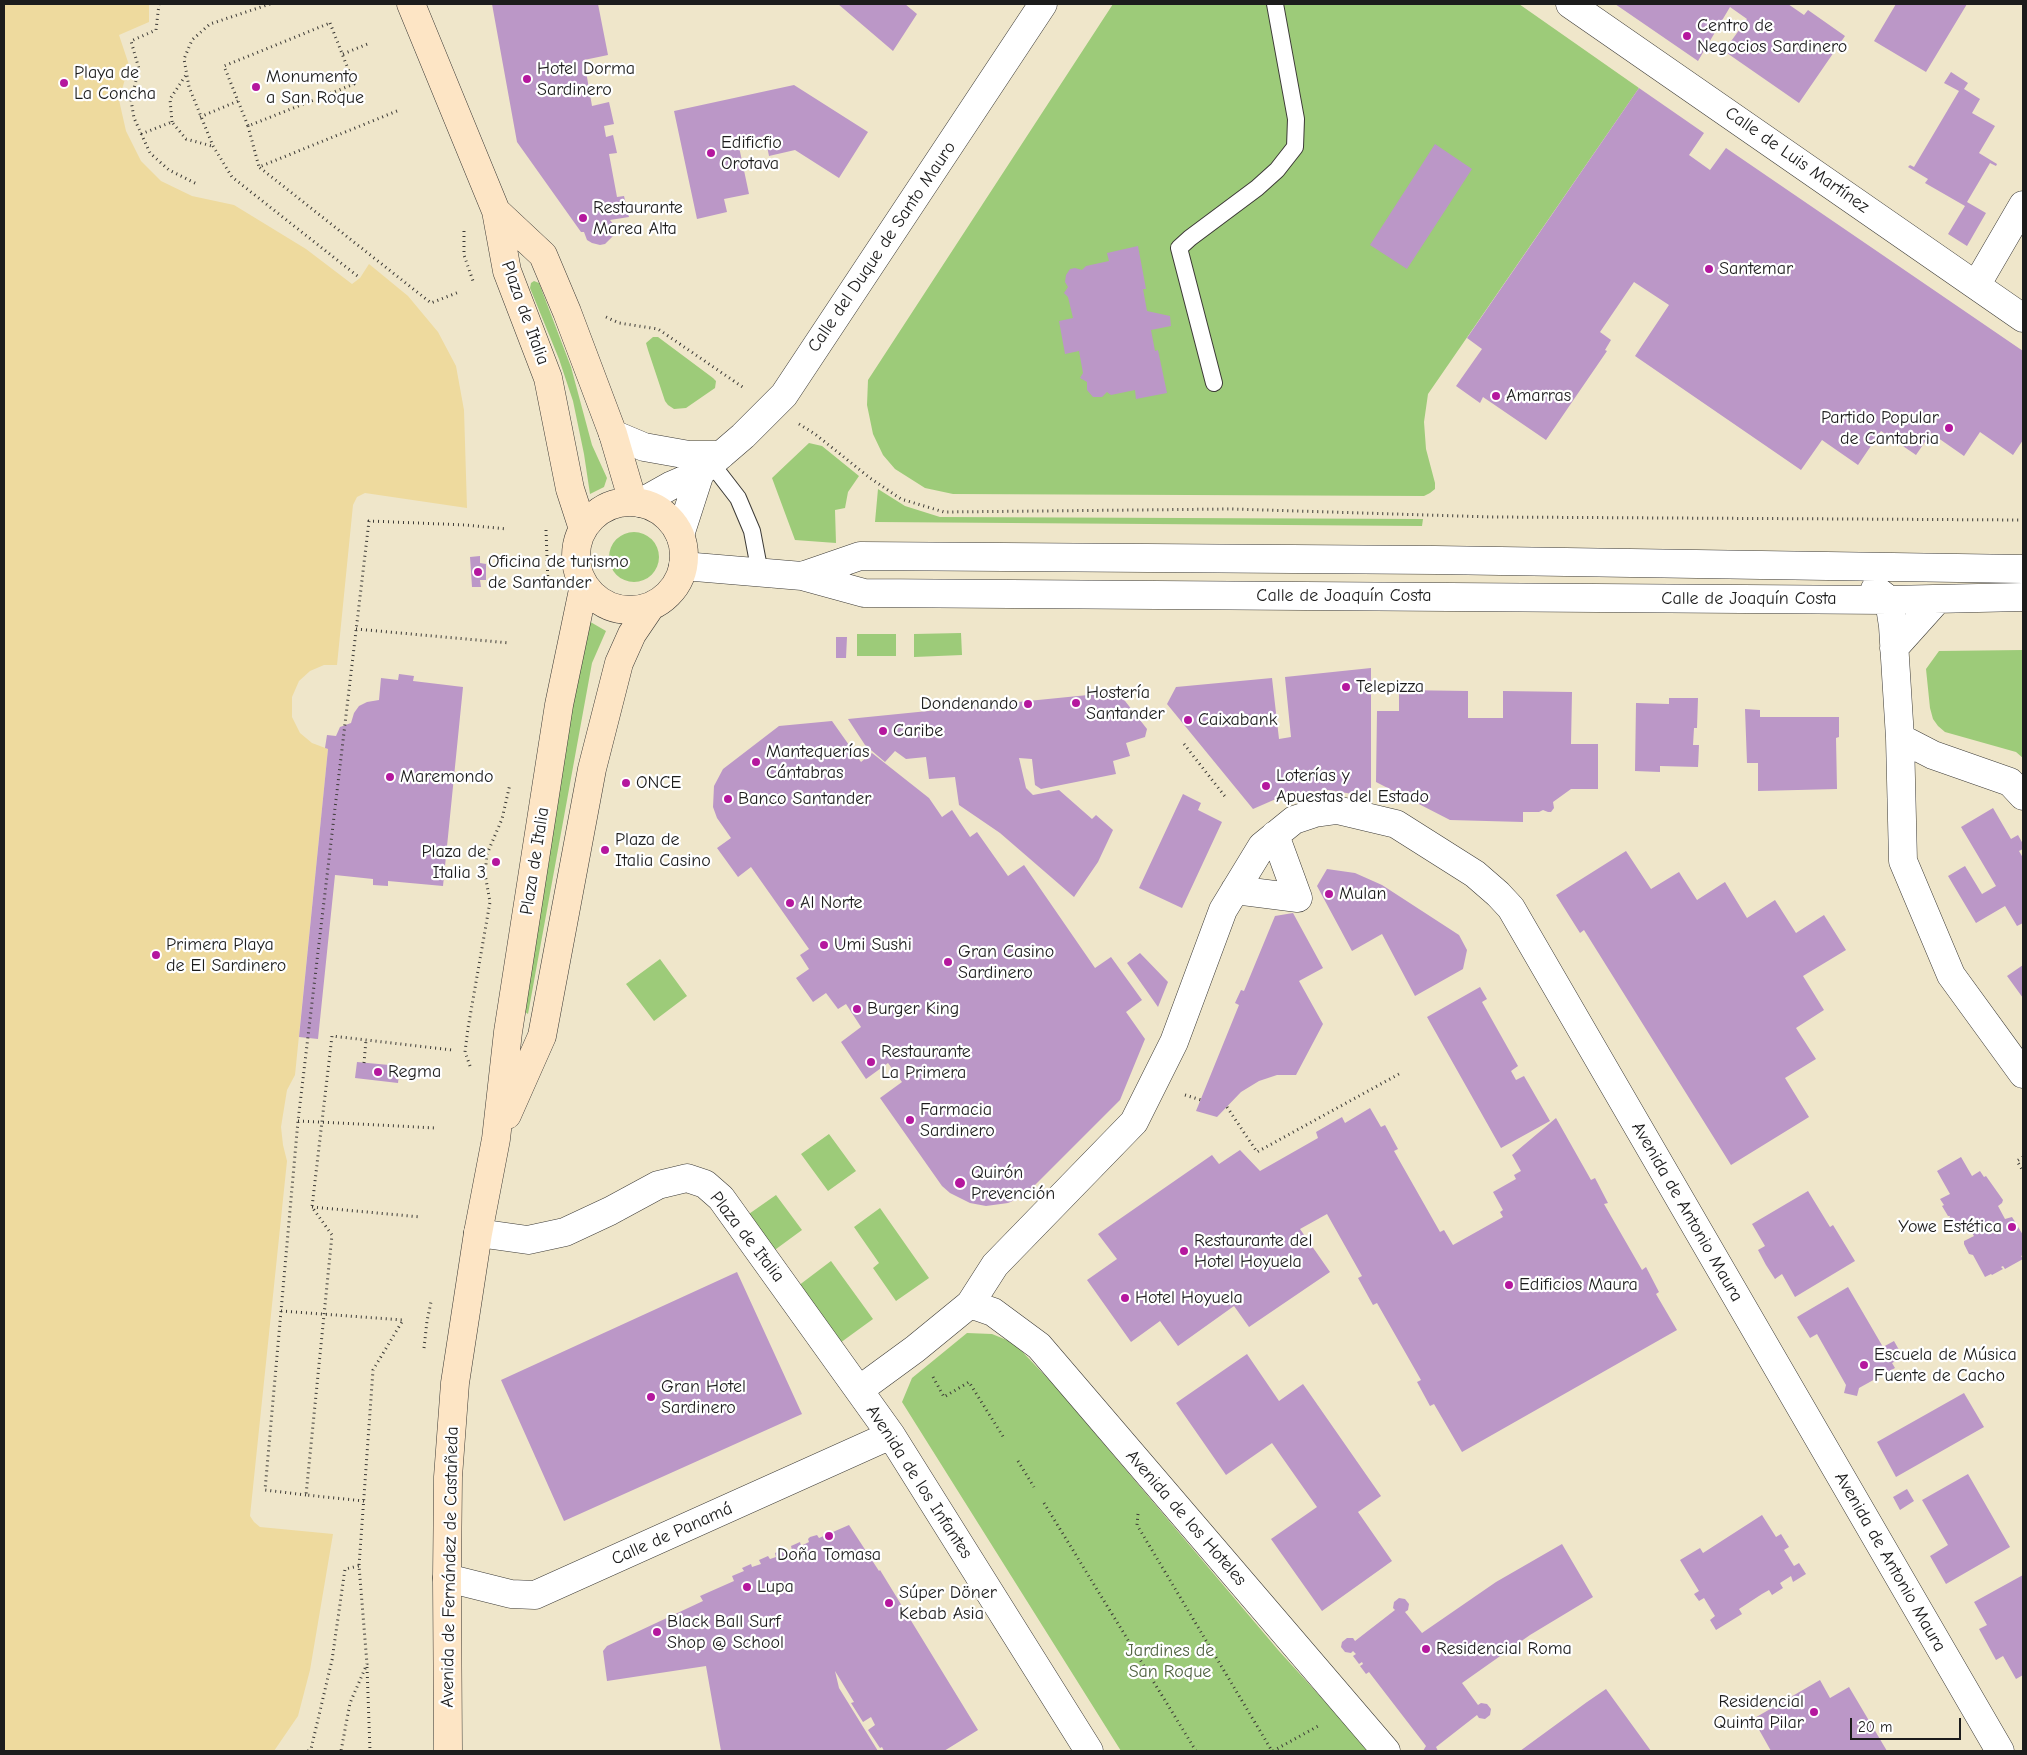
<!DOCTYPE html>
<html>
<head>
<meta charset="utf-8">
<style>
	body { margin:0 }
	#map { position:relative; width:2027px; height:1755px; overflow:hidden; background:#efe6ca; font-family:"Comic Neue",sans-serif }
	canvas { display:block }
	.frame { position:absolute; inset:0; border:5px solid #1c1c1c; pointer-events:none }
	.scale { position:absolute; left:1850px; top:1718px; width:111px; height:22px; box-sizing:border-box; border:2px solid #1c1c1c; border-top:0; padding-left:6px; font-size:15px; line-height:18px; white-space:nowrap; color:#1c1c1c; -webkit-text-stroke:4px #fff; paint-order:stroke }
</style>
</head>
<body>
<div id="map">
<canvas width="2027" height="1755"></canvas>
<div class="frame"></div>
<div class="scale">20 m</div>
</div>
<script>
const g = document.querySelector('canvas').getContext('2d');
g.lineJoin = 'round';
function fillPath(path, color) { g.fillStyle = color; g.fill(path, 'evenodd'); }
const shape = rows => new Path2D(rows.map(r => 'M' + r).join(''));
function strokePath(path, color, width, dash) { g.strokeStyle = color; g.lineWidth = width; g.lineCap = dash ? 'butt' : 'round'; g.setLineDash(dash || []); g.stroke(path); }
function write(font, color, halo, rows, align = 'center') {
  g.font = font + ' "Comic Neue",sans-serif'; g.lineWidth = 4.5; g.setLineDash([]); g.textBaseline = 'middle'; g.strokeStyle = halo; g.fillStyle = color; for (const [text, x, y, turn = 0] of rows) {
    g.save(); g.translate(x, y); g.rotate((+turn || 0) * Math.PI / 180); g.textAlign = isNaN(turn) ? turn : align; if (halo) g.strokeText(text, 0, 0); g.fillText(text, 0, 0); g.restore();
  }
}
fillPath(shape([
	[1113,4,1519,4,1639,88,1428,394,1424,422,1426,449,1435,483,1435,489,1430,493,1424,496,953,494,925,488,895,469,883,455,873,434,867,405,868,380],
	[534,281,539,283,571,367,592,445,607,478,604,487,590,494,584,454,573,401,559,359,530,288,531,283],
	[653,337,658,337,713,378,716,381,715,388,686,408,674,409,668,405,665,401,648,350,646,343],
	[809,443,822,446,859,476,848,492,845,508,835,510,836,543,795,540,772,478],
	[878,489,905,506,940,517,1423,519,1422,526,875,522],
	'609 557a25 25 0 1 1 50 0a25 25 0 1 1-50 0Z',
	[587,620,606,631,592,663,528,1014,516,1005],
	[961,633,962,655,914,657,914,634],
	[857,634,896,634,896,656,857,656],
	[2023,650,2023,758,2016,752,1945,732,1938,726,1933,719,1930,708,1926,669,1939,651],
	[660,959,687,996,654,1021,626,984],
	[829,1134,856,1171,828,1191,801,1154],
	[776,1195,802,1230,772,1252,746,1216],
	[880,1208,929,1278,896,1301,873,1268,879,1263,854,1227],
	[831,1261,873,1319,840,1343,798,1286],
	[967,1333,992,1334,1014,1343,1055,1386,1279,1651,1370,1751,1121,1751,902,1402,912,1378]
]), '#9dcb79');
fillPath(shape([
	[4,4,149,4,149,22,119,35,129,65,119,100,126,131,141,161,161,181,192,196,234,205,306,249,352,284,360,278,369,264,408,296,438,332,456,366,464,410,467,508,365,493,357,497,353,505,337,665,324,665,310,671,299,681,292,697,292,717,300,733,312,743,328,749,295,1075,287,1090,281,1127,283,1145,287,1161,250,1516,254,1522,260,1527,333,1534,310,1670,298,1716,274,1751,4,1751]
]), '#eeda9e');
fillPath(shape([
	[492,4,598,4,608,55,584,60,592,106,609,102,614,124,604,126,606,137,613,135,617,153,609,154,617,197,624,196,629,217,610,220,615,226,614,235,605,244,600,245,592,243,587,240,584,232,581,232,517,142],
	[838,4,905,4,917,14,893,51],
	[1615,4,1788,4,1804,15,1808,10,1845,36,1799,103,1724,51,1747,19,1730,7,1698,61],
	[1896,4,1967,4,1926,72,1874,41],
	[1951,72,1968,83,1964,89,1980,99,1972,113,1995,126,1979,153,1997,164,1996,166,1990,163,1967,202,1986,213,1967,246,1948,234,1965,206,1925,183,1928,179,1908,167,1910,165,1914,167,1959,91,1944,83],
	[794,85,868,132,839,178,795,150,769,156,765,136,738,142,749,194,724,199,727,212,697,219,674,111],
	[1639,88,1704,133,1689,155,1710,170,1726,148,2023,351,2023,440,2013,455,1980,432,1964,456,1931,433,1916,455,1881,431,1858,465,1822,440,1801,470,1635,356,1669,305,1634,282,1600,332,1611,340,1605,350,1607,351,1546,440,1483,397,1480,403,1456,386,1482,349,1467,338],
	[1435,144,1472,169,1407,269,1370,245],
	[1138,246,1146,289,1143,289,1147,311,1170,316,1171,326,1151,330,1155,351,1158,350,1167,393,1136,399,1135,390,1111,395,1107,392,1102,397,1093,397,1087,390,1087,382,1080,378,1083,373,1079,351,1065,354,1059,321,1073,318,1068,297,1064,293,1068,287,1065,282,1066,275,1070,269,1075,268,1082,270,1086,266,1109,261,1107,253],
	[480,556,480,563,486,564,486,580,480,580,481,587,472,587,470,557],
	[836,637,847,637,846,658,836,658],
	[1371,668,1371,797,1328,790,1285,795,1253,809,1167,704,1176,687,1272,678,1279,739,1291,737,1285,677],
	[399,674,414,676,413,681,463,687,443,886,388,881,388,886,373,885,373,879,335,875,318,1039,299,1037,328,749,325,748,327,735,336,736,340,727,351,723,354,713,359,706,367,702,379,700,381,678,398,680],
	[1399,690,1468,691,1468,718,1503,718,1503,691,1572,692,1571,744,1598,744,1598,789,1571,789,1553,802,1554,808,1551,812,1548,812,1543,810,1539,812,1523,812,1523,822,1450,820,1376,782,1377,711,1399,711],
	[1118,692,1147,729,1145,737,1126,743,1130,756,1113,761,1116,774,1041,789,1035,785,1032,759,1019,758,1026,788,1033,795,1059,790,1092,819,1096,815,1113,830,1098,862,1074,897,1000,833,959,805,955,777,929,779,926,757,906,759,895,751,885,762,865,745,848,719],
	[1669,698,1698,698,1697,728,1694,728,1693,745,1699,745,1698,767,1660,766,1660,772,1635,771,1636,703,1669,704],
	[1745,709,1760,710,1760,717,1839,717,1839,737,1836,738,1837,789,1758,791,1758,763,1747,763],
	[832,721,861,762,872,753,929,798,942,817,952,810,970,837,977,832,1008,876,1024,865,1095,968,1111,957,1142,1000,1126,1012,1145,1039,1120,1100,1024,1196,1008,1203,986,1206,970,1203,950,1193,942,1186,880,1098,902,1082,888,1063,866,1079,841,1042,861,1027,846,1004,838,1009,826,993,813,1002,796,978,809,969,800,955,809,949,751,867,738,877,717,848,731,838,717,818,713,807,714,786,723,769,779,726],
	[1183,794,1201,803,1198,810,1222,822,1182,908,1139,888],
	[1993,808,2011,839,2018,835,2023,844,2023,849,2019,851,2023,858,2023,923,2017,926,2005,906,1976,923,1948,876,1965,866,1982,894,1996,886,1961,827],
	[1626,851,1651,889,1679,872,1697,900,1725,882,1747,918,1775,900,1796,933,1824,915,1846,950,1803,976,1824,1010,1796,1028,1816,1059,1785,1078,1809,1117,1731,1165,1584,930,1580,933,1556,895],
	[1327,869,1355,873,1382,885,1459,935,1467,950,1463,969,1415,996,1382,934,1352,951,1317,886],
	[1293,913,1323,968,1299,981,1323,1024,1296,1075,1277,1075,1259,1081,1241,1092,1217,1117,1196,1111,1239,1005,1235,1003,1241,990,1244,991,1275,916],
	[1140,953,1168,982,1158,1007,1127,963],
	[2023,965,2023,998,2007,976],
	[1480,987,1487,999,1482,1002,1518,1066,1511,1071,1516,1080,1524,1076,1550,1121,1501,1148,1427,1017],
	[357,1062,400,1066,398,1083,355,1078],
	[1370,1108,1381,1127,1385,1125,1398,1149,1394,1151,1440,1232,1444,1230,1453,1245,1503,1217,1500,1212,1503,1210,1493,1192,1516,1179,1514,1175,1521,1171,1512,1155,1556,1118,1591,1180,1595,1178,1608,1203,1604,1204,1642,1270,1646,1267,1659,1292,1656,1294,1677,1330,1462,1452,1434,1404,1430,1406,1417,1382,1421,1380,1377,1303,1373,1305,1358,1278,1362,1276,1327,1214,1300,1229,1330,1272,1249,1327,1234,1306,1178,1346,1160,1321,1131,1342,1087,1280,1117,1259,1098,1234,1212,1155,1219,1164,1240,1150,1260,1171,1318,1138,1316,1132,1342,1117,1345,1123],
	[1961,1157,1972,1176,1980,1171,1984,1177,1986,1176,2003,1200,2002,1203,1998,1206,2005,1219,2012,1217,2023,1235,2023,1255,2021,1256,2023,1259,2005,1269,2003,1266,2001,1267,2003,1269,1992,1275,1991,1274,1985,1277,1973,1255,1969,1254,1964,1244,1964,1241,1974,1236,1967,1225,1957,1230,1955,1230,1949,1219,1950,1216,1948,1216,1942,1206,1944,1205,1940,1199,1950,1194,1937,1171],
	[1808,1191,1830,1227,1833,1225,1855,1261,1795,1297,1782,1274,1775,1279,1766,1265,1758,1250,1765,1246,1752,1224],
	[737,1272,802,1414,564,1521,501,1380],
	[1848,1287,1883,1347,1894,1341,1903,1357,1892,1363,1895,1368,1859,1388,1857,1396,1844,1393,1846,1385,1817,1334,1810,1338,1797,1317],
	[1247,1354,1279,1401,1303,1384,1381,1496,1358,1512,1392,1561,1322,1611,1271,1539,1317,1507,1272,1443,1226,1475,1176,1403],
	[1964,1393,1984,1427,1896,1477,1877,1442],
	[1968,1474,2010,1547,1946,1584,1930,1556,1948,1545,1922,1500],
	[1907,1489,1914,1501,1900,1510,1893,1497],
	[1762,1515,1776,1537,1781,1534,1789,1547,1784,1550,1794,1566,1799,1563,1806,1574,1793,1582,1791,1576,1780,1583,1783,1588,1772,1595,1769,1590,1762,1594,1739,1609,1742,1614,1716,1630,1710,1620,1715,1616,1704,1598,1699,1601,1694,1594,1699,1591,1680,1560,1700,1548,1703,1553],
	[849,1525,879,1571,880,1570,978,1730,944,1751,884,1751,882,1747,880,1748,868,1730,875,1725,871,1717,863,1722,851,1703,854,1702,835,1671,839,1688,878,1751,721,1751,706,1666,607,1681,603,1651,607,1646,703,1601,700,1596,734,1581,732,1576,744,1571,742,1568,751,1564,752,1567,761,1564,759,1560,768,1556,770,1559,776,1557,775,1553,784,1549,786,1553,792,1550,791,1546,800,1542,801,1546,809,1542,808,1539,810,1537,817,1535,819,1538],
	[1562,1544,1593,1597,1530,1635,1462,1683,1478,1705,1481,1703,1487,1704,1491,1709,1490,1715,1485,1719,1479,1718,1477,1715,1436,1747,1438,1751,1423,1751,1426,1746,1369,1672,1366,1674,1360,1666,1363,1664,1362,1662,1359,1664,1353,1656,1356,1654,1353,1651,1351,1653,1345,1652,1341,1647,1342,1642,1347,1638,1353,1638,1355,1641,1395,1610,1393,1608,1394,1602,1399,1598,1405,1599,1409,1604,1408,1610,1405,1612,1422,1633,1496,1582],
	[2023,1575,2023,1675,2016,1679,2003,1656,1996,1660,1979,1629,1987,1625,1974,1602],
	[1820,1680,1830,1698,1849,1687,1887,1751,1771,1751,1753,1719],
	[1606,1689,1651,1751,1520,1751,1587,1702]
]), '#bb97c7');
const lane = shape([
	[1214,383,1179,248,1190,238,1257,188,1277,170,1295,147,1296,119,1275,4],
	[711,463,738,498,752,531,760,573]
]);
const street = shape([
	[1570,4,2023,318],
	[1977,284,2023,205],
	[613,434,644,447,689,455,721,455],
	[640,503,672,485,700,473,743,436,784,395,1043,4],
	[680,535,700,473],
	[683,566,802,576,864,593,1889,600,2023,597],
	[802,576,860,556,1435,560,2023,569],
	[1875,589,1889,600,1893,626,1900,738,1903,861,1951,975,2023,1074],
	[1894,648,1938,599],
	[1900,738,1933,755,2010,782,2023,796],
	[1235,890,1298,898,1275,835],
	[478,1233,528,1240,565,1232,610,1211,658,1185,687,1178,705,1184,721,1198,891,1435,1089,1751],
	[970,1304,993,1312,1039,1346,1386,1751],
	[859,1390,915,1349,970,1304,995,1265,1134,1122,1174,1042,1223,910,1262,846,1294,820,1315,813,1337,810,1396,824,1475,874,1498,894,1511,908,2000,1751],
	[447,1578,511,1594,535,1595,891,1435]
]);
const secondary = shape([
	[411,4,496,211,507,271,548,378,570,489,583,529],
	[496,211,543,255,567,312,613,434,633,502],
	'576 556a54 54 0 1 1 108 0a54 54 0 1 1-108 0Z',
	[507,1115,542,1036,592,769,619,663,632,634,651,606],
	[448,1751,447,1578,448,1477,455,1383,478,1233,496,1139,508,1032,559,705,584,585]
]);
strokePath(lane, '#3c3a36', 18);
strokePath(street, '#3c3a36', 29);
strokePath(secondary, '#3c3a36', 29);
strokePath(shape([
	[159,4,156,30,131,41,139,69,131,100,134,118,150,153,169,170,197,184],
	[270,4,210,24,192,40,184,59,189,87,213,146,232,177,360,278],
	[330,23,354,84,248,126,224,66,330,23],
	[343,54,370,43],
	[397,111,259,167,431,303,459,292],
	[200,117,238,101],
	[172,122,170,99,186,75],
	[248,126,259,167],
	[141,134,172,122,186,139,212,146],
	[464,231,464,255,473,281],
	[606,317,619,323,658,329,744,388],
	[799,424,815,434,870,478,901,499,944,512,1232,509,1492,517,2023,520],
	[546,530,548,584],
	[356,629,510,643],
	[1184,744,1227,799],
	[364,1063,366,1040],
	[470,1066,465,1052,468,1028,490,902,485,874,487,854,502,819,510,784],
	[1185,1095,1201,1100],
	[1227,1107,1257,1152,1399,1074],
	[298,1121,436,1128],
	[2023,1157,2017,1161,2023,1171],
	[312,1207,421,1217],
	[281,1311,403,1320,373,1370,359,1566,367,1664,350,1703,341,1751],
	[424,1348,427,1321,431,1302],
	[933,1377,944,1397,969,1382,1004,1438],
	[1018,1461,1034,1487],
	[306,1495,265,1490,298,1121,369,521,466,525,507,529],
	[364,1501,306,1495,332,1235,312,1207,332,1036,452,1050],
	[1044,1503,1196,1751],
	[1138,1514,1137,1525,1272,1751],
	[367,1667,370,1751],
	[308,1751,311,1749,332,1660,345,1569,359,1566],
	[1273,1751,1320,1725]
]), '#3c3a36', 3, [1, 4]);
strokePath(lane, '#fff', 16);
strokePath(street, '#fff', 28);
strokePath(secondary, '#fde5c5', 28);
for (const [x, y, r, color] of [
	[1687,36,5,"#b5179e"],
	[527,79,5,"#b5179e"],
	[64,83,5,"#b5179e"],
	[256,87,5,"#b5179e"],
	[711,153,5,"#b5179e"],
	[583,218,5,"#b5179e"],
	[1709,269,5,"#b5179e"],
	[1496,396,5,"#b5179e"],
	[1949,428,5,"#b5179e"],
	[478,572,5,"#b5179e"],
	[1346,687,5,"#b5179e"],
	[1076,703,5,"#b5179e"],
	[1028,704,5,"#b5179e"],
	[1188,720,5,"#b5179e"],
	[883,731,5,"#b5179e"],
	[756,762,5,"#b5179e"],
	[390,777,5,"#b5179e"],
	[626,783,5,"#b5179e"],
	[1266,786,5,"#b5179e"],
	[728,799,5,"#b5179e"],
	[605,850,5,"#b5179e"],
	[496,862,5,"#b5179e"],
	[1329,894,5,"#b5179e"],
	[790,903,5,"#b5179e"],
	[824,945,5,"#b5179e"],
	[156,955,5,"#b5179e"],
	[948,962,5,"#b5179e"],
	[857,1009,5,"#b5179e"],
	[871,1062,5,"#b5179e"],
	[378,1072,5,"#b5179e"],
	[910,1120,5,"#b5179e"],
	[960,1183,6,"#b5179e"],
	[2012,1227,5,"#b5179e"],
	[1184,1251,5,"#b5179e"],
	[1509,1285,5,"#b5179e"],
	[1125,1298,5,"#b5179e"],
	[1864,1365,5,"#b5179e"],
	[651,1397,5,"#b5179e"],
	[829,1536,5,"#b5179e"],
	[747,1587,5,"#b5179e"],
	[889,1603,5,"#b5179e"],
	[657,1632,5,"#b5179e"],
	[1426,1649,5,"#b5179e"],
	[1814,1712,5,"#b5179e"]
]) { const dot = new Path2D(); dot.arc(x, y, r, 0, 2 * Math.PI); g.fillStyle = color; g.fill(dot); strokePath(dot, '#fff', 2); }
write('18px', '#1c1c1c', '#fff', [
	["Centro de",1697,26],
	["Negocios Sardinero",1697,47],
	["Hotel Dorma",537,69],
	["Sardinero",537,90],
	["Playa de",74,73],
	["La Concha",74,94],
	["Monumento",266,77],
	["a San Roque",266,98],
	["Edificfio",721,143],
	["Orotava",721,164],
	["Restaurante",593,208],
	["Marea Alta",593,229],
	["Santemar",1719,269],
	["Amarras",1506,396],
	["Partido Popular",1939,418,"right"],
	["de Cantabria",1939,439,"right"],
	["Oficina de turismo",488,562],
	["de Santander",488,583],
	["Telepizza",1356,687],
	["Hostería",1086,693],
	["Santander",1086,714],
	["Dondenando",1018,704,"right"],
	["Caixabank",1198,720],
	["Caribe",893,731],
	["Mantequerías",766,752],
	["Cántabras",766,773],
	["Loterías y",1276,776],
	["Apuestas del Estado",1276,797],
	["Maremondo",400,777],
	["ONCE",636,783],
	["Banco Santander",738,799],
	["Plaza de",615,840],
	["Italia Casino",615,861],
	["Plaza de",486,852,"right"],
	["Italia 3",486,873,"right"],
	["Mulan",1339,894],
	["Al Norte",800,903],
	["Primera Playa",166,945],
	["de El Sardinero",166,966],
	["Umi Sushi",834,945],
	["Gran Casino",958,952],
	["Sardinero",958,973],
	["Burger King",867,1009],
	["Restaurante",881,1052],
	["La Primera",881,1073],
	["Regma",388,1072],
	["Farmacia",920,1110],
	["Sardinero",920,1131],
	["Quirón",971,1173],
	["Prevención",971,1194],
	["Yowe Estética",2002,1227,"right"],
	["Restaurante del",1194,1241],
	["Hotel Hoyuela",1194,1262],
	["Edificios Maura",1519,1285],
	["Hotel Hoyuela",1135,1298],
	["Escuela de Música",1874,1355],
	["Fuente de Cacho",1874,1376],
	["Gran Hotel",661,1387],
	["Sardinero",661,1408],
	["Doña Tomasa",829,1555,"center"],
	["Lupa",757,1587],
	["Súper Döner",899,1593],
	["Kebab Asia",899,1614],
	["Black Ball Surf",667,1622],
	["Shop @ School",667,1643],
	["Residencial Roma",1436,1649],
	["Residencial",1804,1702,"right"],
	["Quinta Pilar",1804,1723,"right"]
], 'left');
write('18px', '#1c1c1c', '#fff', [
	["Calle de Luis Martínez",1797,160,35],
	["Calle del Duque de Santo Mauro",882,247,-56],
	["Plaza de Italia",525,313,70],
	["Calle de Joaquín Costa",1344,596],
	["Calle de Joaquín Costa",1749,599],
	["Plaza de Italia",535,861,-81],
	["Avenida de Antonio Maura",1687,1212,60],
	["Plaza de Italia",747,1237,52],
	["Avenida de los Infantes",919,1482,57],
	["Avenida de los Hoteles",1186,1518,49],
	["Calle de Panamá",672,1534,-24],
	["Avenida de Antonio Maura",1890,1562,60],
	["Avenida de Fernández de Castañeda",450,1567,-89]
]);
write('18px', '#506241', '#fff', [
	["Jardines de",1170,1651],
	["San Roque",1170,1672]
]);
</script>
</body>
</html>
